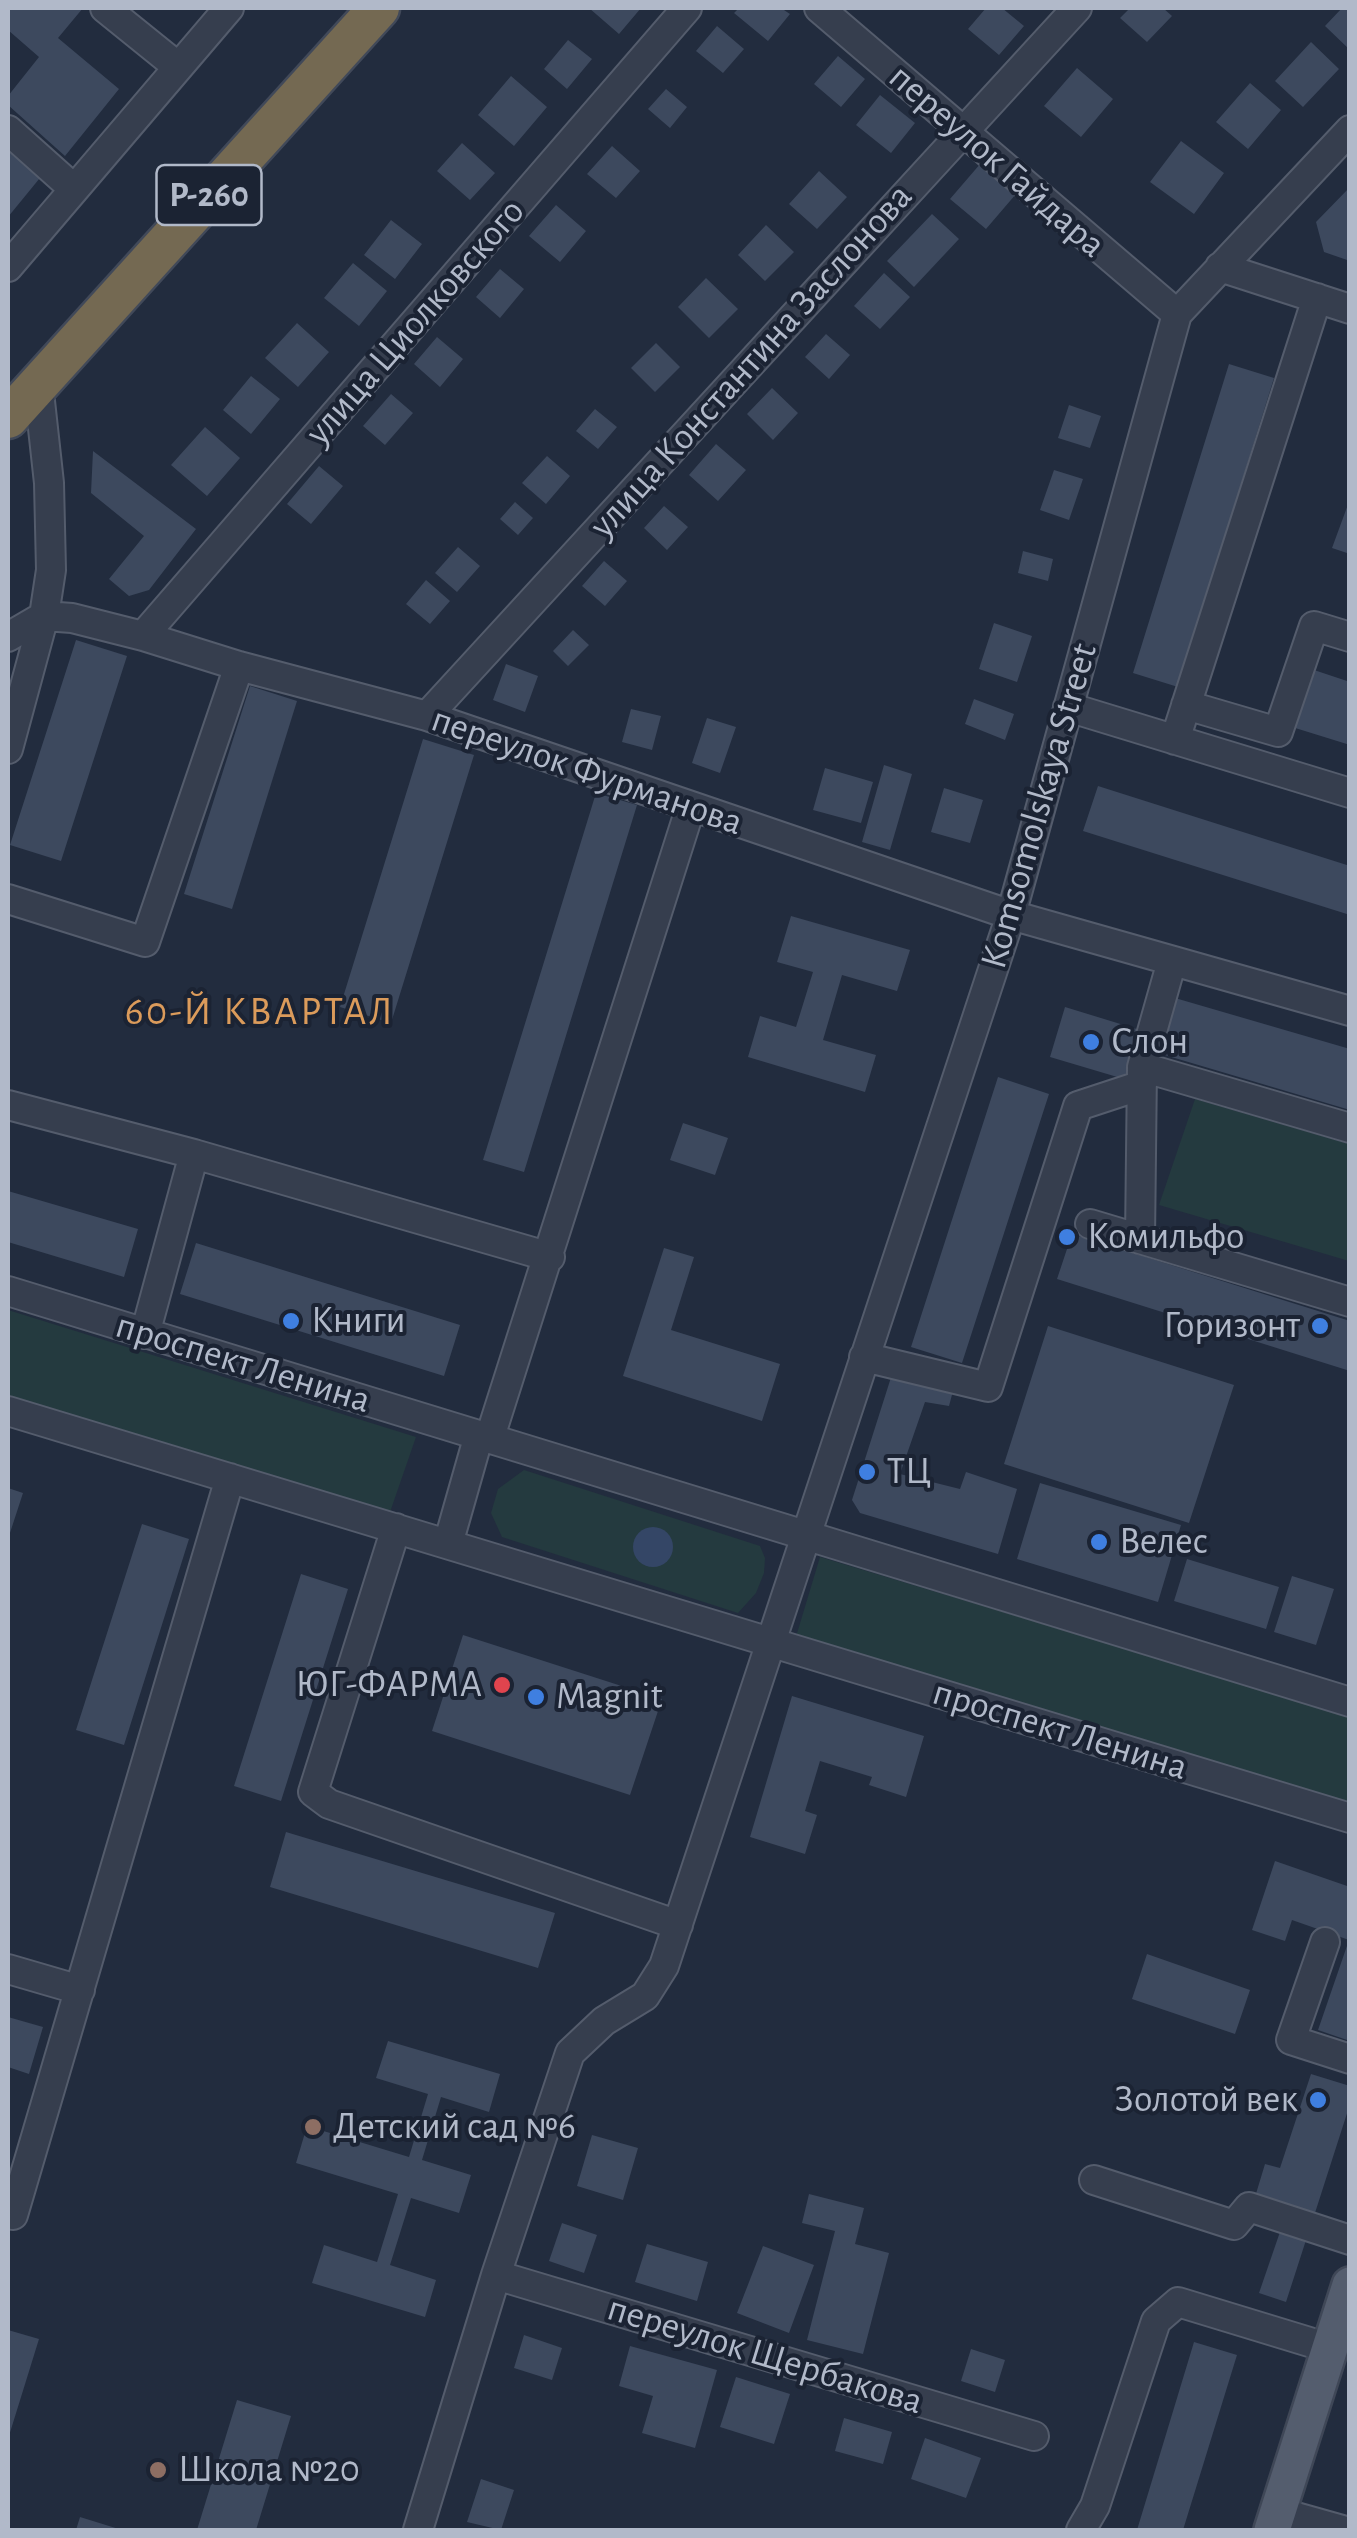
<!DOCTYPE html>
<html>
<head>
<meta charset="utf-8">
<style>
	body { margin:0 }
	#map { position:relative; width:1357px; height:2538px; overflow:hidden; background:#222c3e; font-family:"Alegreya Sans",sans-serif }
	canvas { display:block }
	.frame { position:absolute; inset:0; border:10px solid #b1b9c9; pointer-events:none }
</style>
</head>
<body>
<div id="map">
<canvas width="1357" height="2538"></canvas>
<div class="frame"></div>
</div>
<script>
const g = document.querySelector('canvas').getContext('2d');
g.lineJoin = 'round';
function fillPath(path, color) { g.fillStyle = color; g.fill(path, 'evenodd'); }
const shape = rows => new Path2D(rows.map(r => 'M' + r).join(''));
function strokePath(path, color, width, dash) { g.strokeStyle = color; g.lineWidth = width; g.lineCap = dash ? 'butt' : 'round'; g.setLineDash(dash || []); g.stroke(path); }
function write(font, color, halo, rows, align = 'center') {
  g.font = font + ' "Alegreya Sans",sans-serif'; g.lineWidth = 8; g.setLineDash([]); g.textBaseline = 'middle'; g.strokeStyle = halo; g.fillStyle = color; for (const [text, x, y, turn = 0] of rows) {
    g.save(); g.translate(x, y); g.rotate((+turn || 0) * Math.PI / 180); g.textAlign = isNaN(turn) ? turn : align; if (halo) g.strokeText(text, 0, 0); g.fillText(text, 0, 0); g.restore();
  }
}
fillPath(shape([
	[1195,1099,1349,1144,1349,1261,1159,1205],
	[8,1310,416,1437,389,1515,8,1396],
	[524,1470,760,1546,765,1558,764,1573,756,1593,738,1613,502,1537,491,1513,498,1489],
	[820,1557,1349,1716,1349,1807,795,1640]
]), '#243a3f');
fillPath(shape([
	'633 1547a20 20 0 1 1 40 0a20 20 0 1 1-40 0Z'
]), '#344666');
fillPath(shape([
	[8,8,83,8,58,38,119,89,65,156,8,105,8,96,39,57,8,30],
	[589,8,641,8,619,34],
	[739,8,781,8,790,14,768,41,734,13],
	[986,8,1002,8,1024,26,999,55,968,29],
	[1130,8,1163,8,1172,16,1147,42,1120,18],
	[1342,8,1350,8,1350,50,1325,26],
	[717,26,744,49,723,73,696,51],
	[568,40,592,59,567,89,544,69],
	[1311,42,1339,69,1303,107,1275,81],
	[838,56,865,79,841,107,814,84],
	[1077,68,1113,99,1081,137,1044,106],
	[511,76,547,107,514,146,478,115],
	[1250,83,1281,110,1248,149,1216,122],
	[666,89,687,107,670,128,648,109],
	[880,95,915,123,891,153,856,125],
	[1181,141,1224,173,1194,214,1150,182],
	[8,143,44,173,8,217],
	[462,143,495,173,470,200,437,171],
	[612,146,640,171,616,198,587,174],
	[987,156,1022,187,986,229,950,199],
	[819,171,847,197,817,229,789,204],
	[1350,187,1350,261,1324,252,1316,222],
	[556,205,586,231,560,262,529,236],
	[932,214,959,239,914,287,887,261],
	[391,220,422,244,395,279,364,255],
	[766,225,794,252,765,281,738,255],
	[353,263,387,291,359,326,324,298],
	[500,269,524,289,500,318,476,297],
	[884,273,910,297,880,329,854,306],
	[706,278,738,309,709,338,678,307],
	[297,323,329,352,298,387,265,358],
	[826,334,850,355,829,379,805,357],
	[437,337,463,359,440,387,414,364],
	[656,343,680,367,655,392,631,368],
	[1229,364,1274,378,1178,687,1133,673],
	[251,376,280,399,251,434,223,410],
	[772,388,798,413,773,440,747,414],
	[391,394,413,413,385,445,363,426],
	[1069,405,1101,416,1090,448,1058,438],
	[595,409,617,427,598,449,576,431],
	[205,427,240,458,207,496,171,465],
	[716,444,746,470,718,501,689,475],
	[93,451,196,529,149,590,129,596,109,579,144,536,91,493],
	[547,456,570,476,546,504,522,483],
	[319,466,343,486,311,524,287,504],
	[1054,470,1083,479,1069,520,1040,510],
	[1350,499,1350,554,1332,548],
	[515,502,533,518,518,535,500,519],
	[664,506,688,527,667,550,644,528],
	[458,547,480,566,457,592,435,573],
	[1023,551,1053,559,1048,581,1018,573],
	[604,561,627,581,605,606,582,586],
	[426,580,450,601,430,624,406,604],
	[994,623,1032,636,1017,682,979,669],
	[573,630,589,645,568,666,553,651],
	[76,640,127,656,61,861,10,845],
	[506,664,538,676,525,712,493,700],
	[1311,669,1350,682,1350,745,1292,727],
	[250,686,297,701,232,909,184,894],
	[974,699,1014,714,1005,740,965,724],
	[631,709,661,716,652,750,622,742],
	[707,718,736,727,720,773,692,763],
	[423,739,474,755,391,1023,340,1007],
	[884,765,912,774,890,850,862,842],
	[825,768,873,782,861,823,813,810],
	[1098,786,1350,866,1350,915,1083,831],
	[944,788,983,800,970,843,931,832],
	[596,793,637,805,524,1172,483,1160],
	[791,916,910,950,897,991,842,975,823,1040,876,1055,865,1092,748,1057,760,1016,796,1027,813,972,777,962],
	[1175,998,1350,1049,1350,1110,1158,1053],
	[1065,1007,1140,1030,1124,1079,1050,1057],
	[998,1077,1049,1094,962,1363,911,1347],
	[683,1123,728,1138,715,1175,670,1160],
	[8,1191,138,1229,124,1277,8,1242],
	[1072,1234,1350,1321,1350,1371,1057,1279],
	[196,1243,460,1325,444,1376,180,1294],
	[664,1248,694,1257,671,1330,780,1364,762,1421,623,1376],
	[1048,1326,1234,1385,1189,1523,1004,1464],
	[894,1368,953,1391,949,1406,925,1402,900,1474,960,1489,966,1472,1017,1489,998,1554,860,1513,852,1500],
	[1040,1483,1181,1525,1158,1602,1017,1559],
	[8,1488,23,1493,8,1539],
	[142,1524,189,1539,124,1745,76,1730],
	[1187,1559,1279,1587,1266,1629,1174,1601],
	[301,1574,348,1589,281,1801,234,1786],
	[1292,1576,1334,1589,1316,1645,1274,1632],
	[463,1635,662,1699,630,1795,432,1731],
	[792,1696,924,1736,906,1797,869,1785,872,1777,820,1761,805,1811,817,1815,805,1854,750,1837],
	[286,1832,555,1913,538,1968,270,1887],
	[1275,1861,1350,1887,1350,2041,1318,2030,1349,1940,1292,1920,1285,1941,1252,1930],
	[1147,1954,1250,1990,1235,2034,1132,1999],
	[8,2017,43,2027,29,2074,8,2067],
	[388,2041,500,2074,489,2112,441,2097,422,2160,471,2175,459,2213,411,2198,390,2265,436,2280,425,2317,312,2283,324,2245,377,2262,398,2194,296,2163,307,2126,409,2157,428,2094,376,2078],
	[1311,2074,1350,2086,1350,2104,1314,2216,1255,2197,1265,2164,1280,2168],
	[592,2135,638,2148,623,2200,577,2186],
	[809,2194,864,2208,855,2244,889,2253,863,2354,807,2340,835,2231,802,2223],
	[562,2223,597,2235,584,2273,549,2261],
	[1281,2229,1307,2237,1286,2302,1259,2293],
	[647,2244,708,2262,697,2301,635,2282],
	[763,2246,814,2265,789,2333,737,2313],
	[8,2330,39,2339,8,2439],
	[524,2335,562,2348,552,2380,514,2368],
	[1194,2342,1237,2355,1183,2530,1137,2530],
	[630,2346,717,2370,695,2448,642,2433,653,2396,619,2386],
	[971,2349,1005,2360,995,2392,961,2381],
	[736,2377,790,2394,774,2444,720,2427],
	[237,2400,291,2416,256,2530,197,2530],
	[844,2418,892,2432,883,2464,835,2451],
	[925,2438,981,2458,966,2498,911,2479],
	[481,2479,514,2490,501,2530,467,2522],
	[80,2517,122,2530,76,2530]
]), '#3d495e');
const minor = shape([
	[105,8,178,67],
	[819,8,1177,314],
	[8,130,74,189],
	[8,267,229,8],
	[1220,267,1350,309],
	[44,616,72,618,143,636,239,666,427,716,1011,915,1350,1011],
	[143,636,687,8],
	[8,637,44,616],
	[1186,705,1278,732,1314,626,1350,637],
	[1068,707,1350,793],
	[427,716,1077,8],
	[1175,740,1317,298],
	[8,749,44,616,51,570,49,483,38,383],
	[8,899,145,942,239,666],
	[1172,961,1142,1067,1350,1128],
	[8,1105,194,1154],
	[1090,1224,1350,1302],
	[1140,1239,1142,1068],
	[8,1291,1350,1702],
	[145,1334,194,1154,550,1257],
	[864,1357,988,1387,1078,1106,1142,1085],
	[8,1411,1350,1818],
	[490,1437,691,806],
	[396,1528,313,1792,329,1804,678,1925],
	[448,1544,479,1435],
	[1325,1942,1291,2040,1350,2059],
	[8,1969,80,1990],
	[1094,2180,1234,2225,1249,2207,1350,2240],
	[13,2215,230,1478],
	[496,2275,1034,2436],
	[1278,2512,1342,2530],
	[418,2530,496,2275,570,2053,604,2021,645,1996,664,1966,1011,915,1177,314,1350,130],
	[1081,2530,1095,2506,1156,2321,1178,2302,1329,2348]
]);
const major = shape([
	[1272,2530,1350,2285]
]);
const highway = shape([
	[8,418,379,8]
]);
strokePath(minor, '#545c6c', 32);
strokePath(major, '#3f4757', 40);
strokePath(highway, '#414959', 45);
strokePath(minor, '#363e4e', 28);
strokePath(major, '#545d6e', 35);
strokePath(highway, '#746952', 40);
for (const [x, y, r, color] of [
	[1091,1042,10,"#3f7fe0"],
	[1067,1237,10,"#3f7fe0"],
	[291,1321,10,"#3f7fe0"],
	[1320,1326,10,"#3f7fe0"],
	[867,1472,10,"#3f7fe0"],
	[1099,1542,10,"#3f7fe0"],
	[502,1685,10,"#e0444e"],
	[536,1697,10,"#3f7fe0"],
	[1318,2100,10,"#3f7fe0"],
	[313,2127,10,"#8d6e63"],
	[158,2470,10,"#8d6e63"]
]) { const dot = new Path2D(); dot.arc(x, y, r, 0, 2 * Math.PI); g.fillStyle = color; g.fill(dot); strokePath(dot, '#1b2333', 4); }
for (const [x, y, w] of [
	[209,195,105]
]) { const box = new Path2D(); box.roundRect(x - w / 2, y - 30, w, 60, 8); g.fillStyle = '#1b2333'; g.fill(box); strokePath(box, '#b1b9c9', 2.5); }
write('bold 35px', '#b1b9c9', null, [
	["Р-260",209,195]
]);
write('38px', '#b1b9c9', '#1b2333', [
	["переулок Гайдара",997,161,41],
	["улица Циолковского",415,322,-49],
	["улица Константина Заслонова",751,361,-48],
	["переулок Фурманова",587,771,19],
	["Komsomolskaya Street",1039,806,-74],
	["проспект Ленина",243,1363,17],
	["проспект Ленина",1060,1730,17],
	["переулок Щербакова",765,2355,17]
]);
write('38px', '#b1b9c9', '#1b2333', [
	["Слон",1111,1042],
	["Комильфо",1087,1237],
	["Книги",311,1321],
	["Горизонт",1300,1326,"right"],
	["ТЦ",887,1472],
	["Велес",1119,1542],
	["ЮГ-ФАРМА",482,1685,"right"],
	["Magnit",556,1697],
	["Золотой век",1298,2100,"right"],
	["Детский сад №6",333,2127],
	["Школа №20",178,2470]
], 'left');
g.letterSpacing = '2.5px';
write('40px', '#db9b5b', '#1b2333', [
	["60-Й КВАРТАЛ",260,1012]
]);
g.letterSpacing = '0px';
</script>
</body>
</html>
